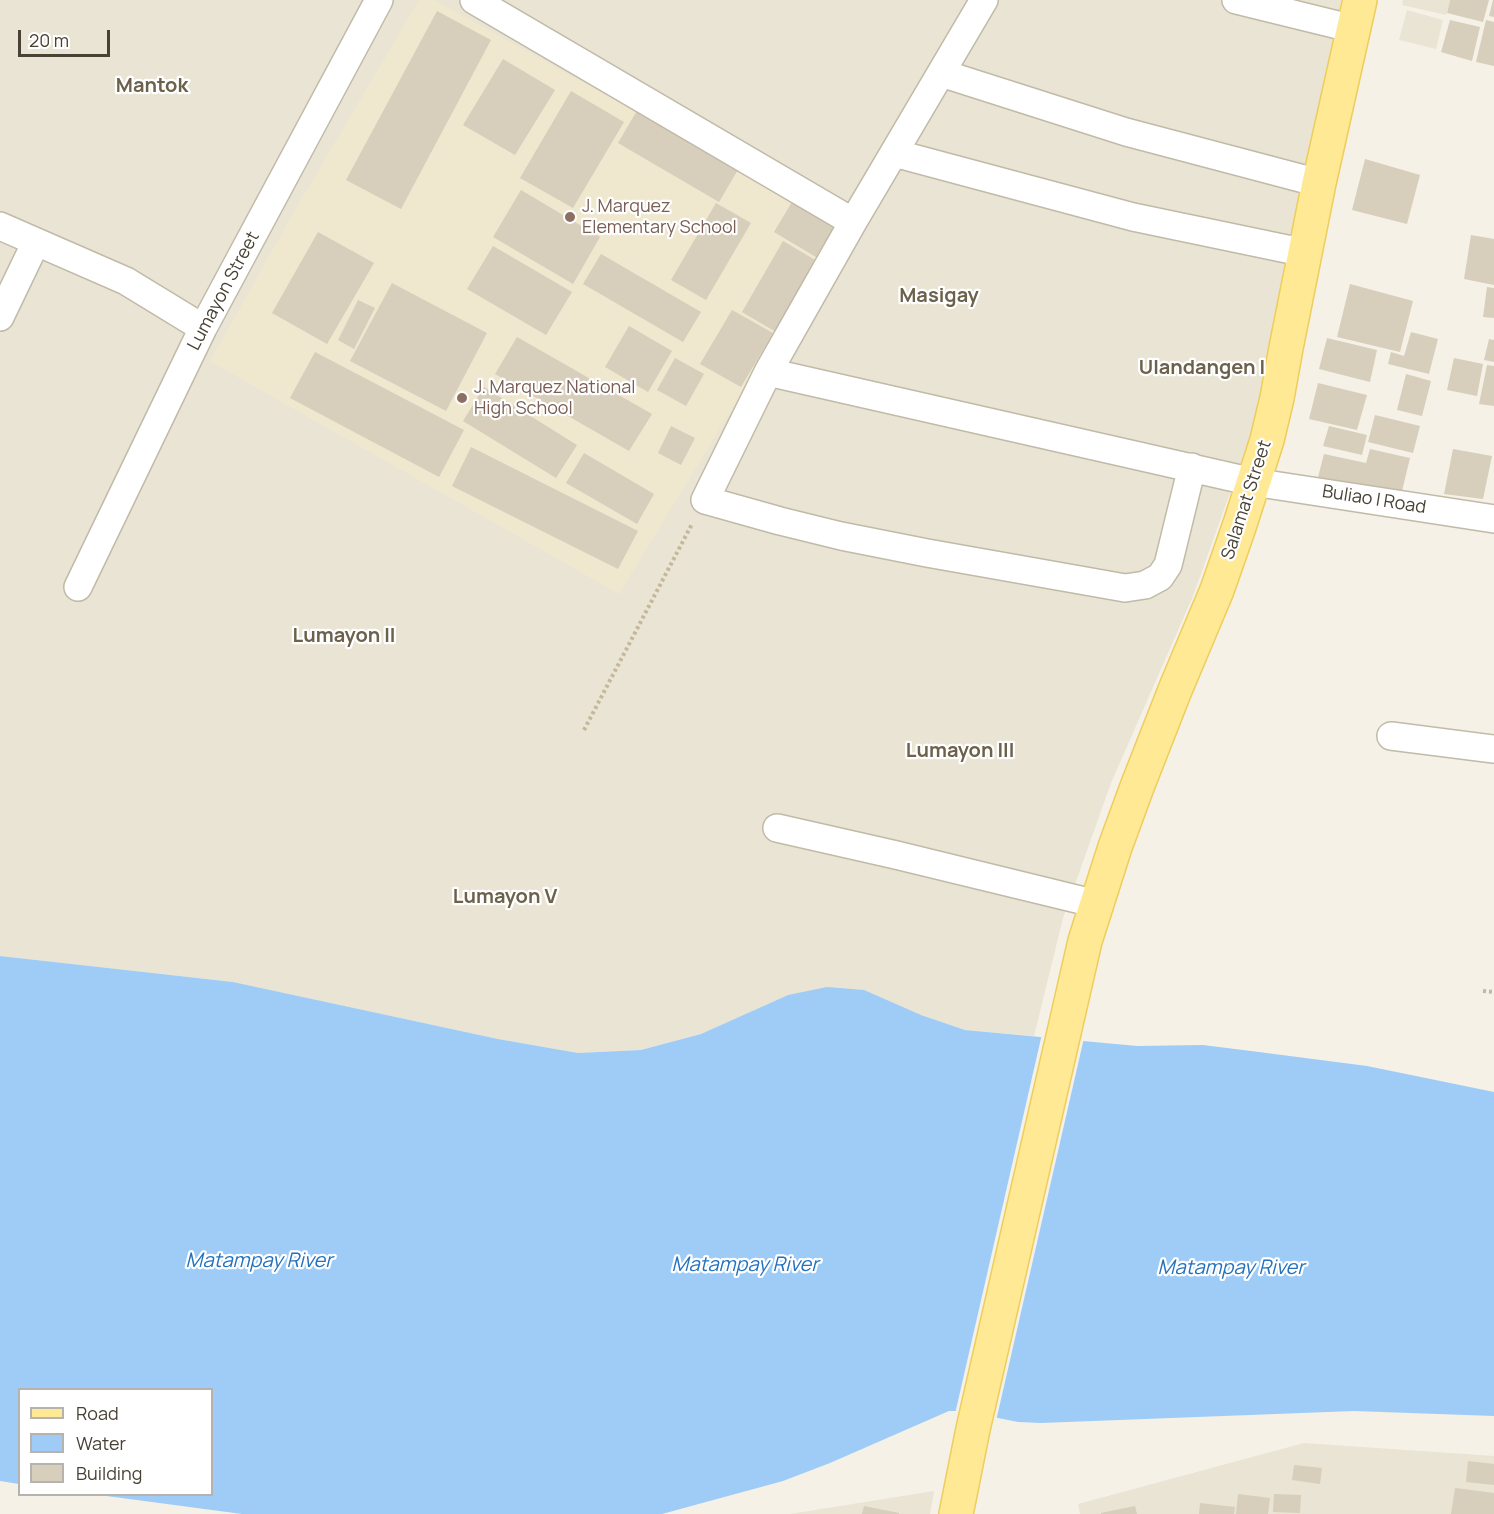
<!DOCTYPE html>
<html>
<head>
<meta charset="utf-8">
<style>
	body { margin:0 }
	#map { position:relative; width:1494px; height:1514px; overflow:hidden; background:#f5f1e7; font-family:Manrope,sans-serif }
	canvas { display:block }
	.legend { position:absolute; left:18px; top:1388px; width:195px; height:108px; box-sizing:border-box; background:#fff; border:2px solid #b6b3ae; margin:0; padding:8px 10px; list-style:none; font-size:18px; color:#484235 }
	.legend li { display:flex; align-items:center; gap:12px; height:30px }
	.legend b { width:30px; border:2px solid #b6b3ae }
	.scale { position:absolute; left:18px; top:30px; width:92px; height:27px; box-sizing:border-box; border:3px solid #484235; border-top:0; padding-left:8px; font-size:18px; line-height:21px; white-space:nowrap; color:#484235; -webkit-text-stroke:4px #fff; paint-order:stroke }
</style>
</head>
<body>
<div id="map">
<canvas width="1494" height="1514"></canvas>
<ul class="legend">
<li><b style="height:8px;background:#ffe995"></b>Road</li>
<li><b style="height:16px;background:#9eccf7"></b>Water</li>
<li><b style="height:16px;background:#d7cebb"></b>Building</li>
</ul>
<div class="scale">20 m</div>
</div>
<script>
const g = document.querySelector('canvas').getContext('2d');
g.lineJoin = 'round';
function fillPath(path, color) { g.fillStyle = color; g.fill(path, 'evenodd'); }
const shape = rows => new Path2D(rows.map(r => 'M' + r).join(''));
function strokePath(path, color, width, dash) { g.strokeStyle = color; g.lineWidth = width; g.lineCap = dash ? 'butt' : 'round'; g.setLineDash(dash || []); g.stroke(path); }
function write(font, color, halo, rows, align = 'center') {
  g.font = font + ' Manrope,sans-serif'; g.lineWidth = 4.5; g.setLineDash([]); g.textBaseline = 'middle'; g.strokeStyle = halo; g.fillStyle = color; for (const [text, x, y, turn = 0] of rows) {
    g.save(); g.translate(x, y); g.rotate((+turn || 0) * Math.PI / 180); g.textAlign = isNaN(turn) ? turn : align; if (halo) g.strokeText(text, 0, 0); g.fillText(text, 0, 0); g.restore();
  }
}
fillPath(shape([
	[0,0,1347,0,1258,415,1193,596,1111,783,1063,918,1034,1036,965,1030,921,1015,788,995,701,1034,641,1050,578,1053,498,1039,233,982,0,956],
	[1403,0,1450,0,1446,15,1402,5],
	[1407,10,1443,20,1436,49,1399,40],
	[1304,1443,1494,1456,1494,1514,1080,1514,1078,1504],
	[934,1491,930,1514,790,1514]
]), '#e9e4d4');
fillPath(shape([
	[419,0,434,0,844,226,619,594,210,361,296,208]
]), '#efe8cf');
fillPath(shape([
	[0,956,233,982,498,1039,578,1053,641,1050,701,1034,788,995,827,987,864,990,921,1015,965,1030,1137,1046,1203,1045,1251,1051,1367,1066,1494,1092,1494,1416,1354,1411,1041,1423,1018,1422,963,1411,949,1411,830,1463,783,1481,662,1514,242,1514,99,1495,212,1494,212,1390,20,1390,19,1484,0,1481]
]), '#9eccf7');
fillPath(shape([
	[1042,1034,1084,1038,996,1421,955,1414]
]), '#f5f1e7');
fillPath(shape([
	[1450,0,1489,0,1483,22,1447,13],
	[1493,0,1494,0,1494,17,1489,16],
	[437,11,491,40,401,209,346,180],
	[1450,20,1480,27,1472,61,1441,52],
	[1486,20,1494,22,1494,66,1476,62],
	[503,59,555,90,515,155,463,125],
	[571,91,624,122,573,208,520,178],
	[638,109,739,168,719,202,618,143],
	[1365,159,1420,175,1407,224,1352,210],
	[521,190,600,237,573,284,493,237],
	[792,202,834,227,816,257,774,232],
	[716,203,751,223,706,300,671,280],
	[318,232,374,263,327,344,272,313],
	[1471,235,1494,239,1494,285,1464,279],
	[783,241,817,261,776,332,742,312],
	[493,246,572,292,546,335,467,289],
	[601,254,701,312,683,342,583,284],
	[392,283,487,333,446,411,350,361],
	[1350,284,1413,301,1400,352,1337,337],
	[1487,287,1494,288,1494,318,1483,317],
	[358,300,375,308,354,349,338,340],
	[732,310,773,333,741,387,700,364],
	[629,326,672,351,648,392,605,367],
	[1411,332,1438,339,1429,374,1388,364,1391,352,1404,356],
	[517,337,652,414,629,451,495,374],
	[1327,338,1377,350,1370,382,1319,369],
	[1489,339,1494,340,1494,362,1484,360],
	[315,352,464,430,439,477,290,398],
	[675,358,704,374,686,406,657,390],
	[1454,358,1483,364,1477,396,1447,390],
	[1487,365,1494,366,1494,406,1479,404],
	[1406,374,1431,381,1422,416,1397,410],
	[1318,383,1367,395,1357,430,1309,419],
	[484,387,577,445,556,478,463,421],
	[1375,415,1420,426,1413,453,1368,442],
	[671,426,695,438,681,465,658,453],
	[1329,426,1367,435,1362,455,1323,446],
	[471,447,638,531,618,569,452,486],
	[1370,449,1410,458,1402,491,1317,481,1324,454,1366,463],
	[1453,449,1492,456,1483,499,1444,494],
	[584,453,654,494,637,524,566,483],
	[1468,1461,1494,1464,1494,1485,1466,1482],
	[1294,1465,1322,1468,1320,1484,1292,1480],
	[1455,1488,1494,1493,1494,1514,1451,1514],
	[1238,1494,1270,1498,1268,1514,1236,1514],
	[1274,1494,1301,1495,1300,1513,1273,1512],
	[1200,1503,1235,1507,1234,1514,1199,1514],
	[864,1506,899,1513,899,1514,862,1514],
	[1135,1506,1137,1514,1101,1514,1101,1513]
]), '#d7cebb');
const minor = shape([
	[474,0,853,222],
	[984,0,853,222,768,372,705,500,780,521,841,536,927,553,1125,588,1145,585,1160,577,1168,565,1192,467],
	[1236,0,1354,29],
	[941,73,1126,132,1319,183],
	[894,153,1133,217,1306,253],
	[0,226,126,281,203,328],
	[0,317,36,242],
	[768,372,1253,482,1494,519],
	[78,587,203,328,379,0],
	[1391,736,1494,749],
	[777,828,896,855,1097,904]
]);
const primary = shape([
	[956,1514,973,1429,1085,941,1115,847,1137,787,1175,690,1217,590,1239,527,1267,440,1277,398,1286,348,1319,183,1360,0]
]);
strokePath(minor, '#c1baa8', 30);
strokePath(primary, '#eecd5b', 36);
strokePath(shape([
	[584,730,692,524],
	[1483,991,1494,992]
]), '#c4b898', 4, [3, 3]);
strokePath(minor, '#fff', 27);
strokePath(primary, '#ffe995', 33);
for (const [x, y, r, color] of [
	[570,217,6,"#8d6e63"],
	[462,398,6,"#8d6e63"]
]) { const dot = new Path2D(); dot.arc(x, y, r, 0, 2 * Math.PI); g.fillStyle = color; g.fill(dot); strokePath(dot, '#fff', 2); }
write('18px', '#785e54', '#fff', [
	["J. Marquez",582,207],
	["Elementary School",582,228],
	["J. Marquez National",474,388],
	["High School",474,409]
], 'left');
write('18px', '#484235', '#fff', [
	["Lumayon Street",224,291,-62],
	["Salamat Street",1247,500,-72],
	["Buliao I Road",1374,500,9]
]);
write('bold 20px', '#6c614b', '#fff', [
	["Mantok",152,86],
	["Masigay",939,296],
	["Ulandangen I",1202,368],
	["Lumayon II",344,636],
	["Lumayon III",960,751],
	["Lumayon V",505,897]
]);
write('italic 20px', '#2472be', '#fff', [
	["Matampay River",259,1261],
	["Matampay River",745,1265],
	["Matampay River",1231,1268]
]);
</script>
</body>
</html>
